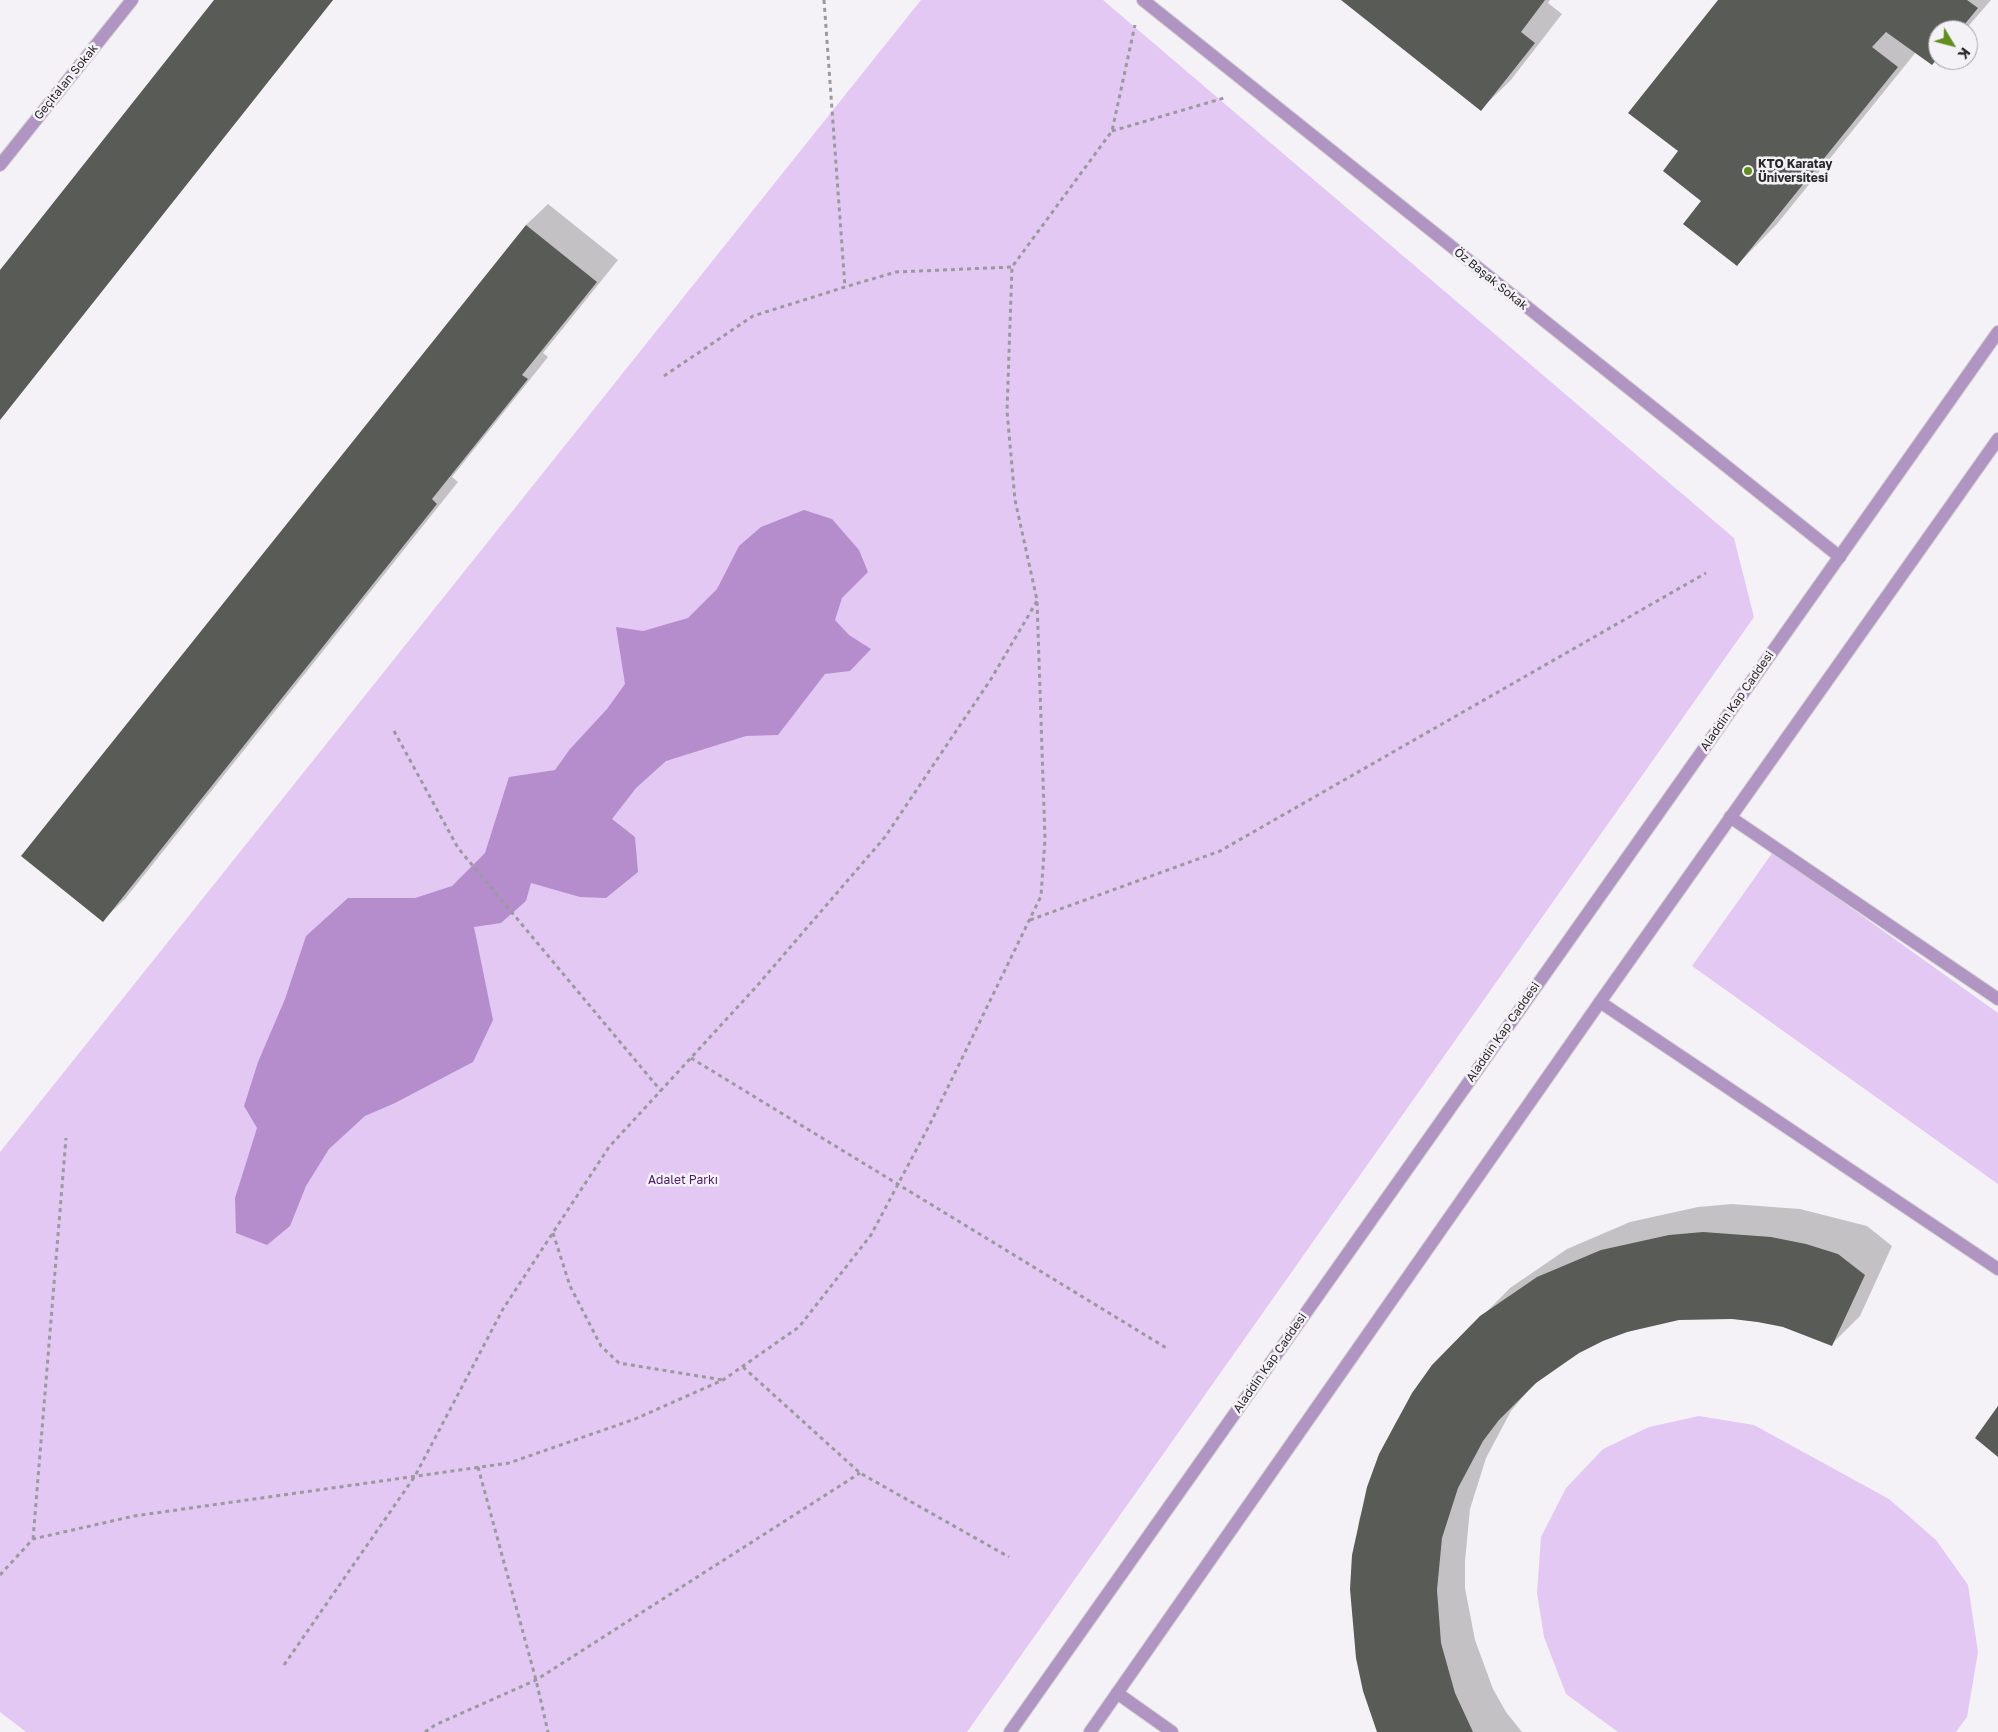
<!DOCTYPE html>
<html>
<head>
<meta charset="utf-8">
<style>
	body { margin:0 }
	#map { position:relative; width:1998px; height:1732px; overflow:hidden; background:#f5f2f7; font-family:"Golos Text",sans-serif }
	canvas { display:block }
	.north { position:absolute; left:1928px; top:20px; width:50px; height:50px; box-sizing:border-box; background:#f5f2f7; border:1px solid #a3a1a5; border-radius:50%; rotate:127deg; font-size:14px; font-weight:700; line-height:20px; text-align:center; color:#29282a }
	.north::after { content:''; display:block; margin:auto; width:18px; height:22px; background:#628d1e; clip-path:polygon(50% 0,100% 100%,50% 72%,0 100%) }
</style>
</head>
<body>
<div id="map">
<canvas width="1998" height="1732"></canvas>
<div class="north">K</div>
</div>
<script>
const g = document.querySelector('canvas').getContext('2d');
g.lineJoin = 'round';
function fillPath(path, color) { g.fillStyle = color; g.fill(path, 'evenodd'); }
const shape = rows => new Path2D(rows.map(r => 'M' + r).join(''));
function strokePath(path, color, width, dash) { g.strokeStyle = color; g.lineWidth = width; g.lineCap = dash ? 'butt' : 'round'; g.setLineDash(dash || []); g.stroke(path); }
function write(font, color, halo, rows, align = 'center') {
  g.font = font + ' "Golos Text",sans-serif'; g.lineWidth = 5; g.setLineDash([]); g.textBaseline = 'middle'; g.strokeStyle = halo; g.fillStyle = color; for (const [text, x, y, turn = 0] of rows) {
    g.save(); g.translate(x, y); g.rotate((+turn || 0) * Math.PI / 180); g.textAlign = isNaN(turn) ? turn : align; if (halo) g.strokeText(text, 0, 0); g.fillText(text, 0, 0); g.restore();
  }
}
fillPath(shape([
	[921,0,1103,0,1734,538,1754,617,967,1732,26,1732,0,1712,0,1152],
	[1773,852,1998,1013,1998,1184,1692,966],
	[1699,1416,1754,1425,1889,1499,1936,1540,1968,1585,1978,1652,1967,1717,1956,1732,1618,1732,1566,1694,1544,1637,1537,1593,1541,1537,1566,1488,1603,1449,1649,1427]
]), '#e3c8f4');
fillPath(shape([
	[804,510,832,519,859,550,868,572,842,598,835,620,849,635,871,649,850,671,825,674,778,735,746,736,666,761,636,788,612,819,635,837,638,872,606,898,580,897,531,883,526,901,501,923,474,927,493,1020,473,1062,395,1103,365,1116,329,1149,306,1186,290,1226,267,1245,236,1233,235,1198,257,1128,244,1106,258,1062,285,999,306,936,348,898,415,898,452,886,485,853,509,777,555,770,570,749,607,709,625,684,616,627,643,631,688,618,717,589,739,546,761,527]
]), '#b58dcc');
fillPath(shape([
	[215,0,333,0,0,420,0,272],
	[1343,0,1550,0,1548,3,1562,14,1510,81,1481,109],
	[1719,0,1991,0,1965,30,1938,30,1938,57,1916,52,1777,224,1737,265,1680,151],
	[548,204,618,260,543,353,548,357,452,477,458,482,125,899,103,920,526,225],
	[1732,1204,1800,1209,1867,1226,1892,1246,1860,1316,1832,1344,1783,1326,1732,1318,1679,1319,1653,1324,1603,1340,1556,1366,1532,1386,1511,1411,1486,1458,1470,1509,1465,1561,1465,1588,1475,1640,1493,1689,1506,1712,1522,1732,1379,1732,1351,1589,1359,1520,1380,1455,1395,1424,1433,1366,1510,1288,1567,1249,1630,1222,1698,1207]
]), '#0003');
fillPath(shape([
	[214,0,333,0,0,420,0,270],
	[1341,0,1545,0,1521,32,1535,43,1481,111],
	[1718,0,1967,0,1978,8,1960,30,1938,30,1938,58,1932,65,1886,32,1872,47,1898,67,1737,266,1683,224,1701,201,1663,171,1678,151,1628,113],
	[526,225,597,282,522,375,528,379,432,499,437,504,103,922,21,856],
	[1703,1232,1771,1237,1806,1244,1838,1254,1865,1275,1832,1346,1783,1327,1758,1322,1732,1319,1679,1320,1627,1332,1603,1341,1579,1353,1536,1383,1499,1420,1483,1441,1458,1488,1442,1538,1437,1590,1441,1643,1455,1693,1473,1732,1377,1732,1363,1691,1356,1658,1350,1589,1352,1555,1367,1487,1379,1454,1412,1393,1432,1365,1480,1316,1537,1277,1601,1250,1669,1235],
	[1998,1406,1998,1457,1975,1438]
]), '#585b56');
const minor = shape([
	[1143,0,1840,557],
	[0,165,132,0],
	[1730,817,1998,999],
	[1600,1002,1998,1269],
	[1117,1693,1172,1732]
]);
const tertiary = shape([
	[1010,1732,1998,332],
	[1090,1732,1600,1002,1998,439]
]);
strokePath(minor, '#d0ced2', 14);
strokePath(tertiary, '#d0ced2', 14);
strokePath(shape([
	[824,0,845,287],
	[1112,131,1224,98],
	[664,376,753,316,845,287,896,272,1012,267],
	[394,731,458,848,661,1091],
	[1030,920,1220,851,1706,573],
	[691,1058,1168,1349],
	[553,1233,570,1286,601,1346,619,1363,723,1380],
	[743,1367,860,1473,1009,1557],
	[478,1467,536,1680,548,1732],
	[33,1539,66,1138],
	[0,1575,33,1539,134,1516,509,1463,635,1419,723,1380,799,1327,871,1235,930,1124,1041,896,1045,839,1037,600,1015,500,1007,411,1012,267,1112,131,1135,25],
	[284,1665,415,1476,503,1309,609,1147,756,987,885,837,991,679,1037,601],
	[425,1732,435,1725,536,1680,860,1473]
]), '#9b999d', 3, [4, 4]);
strokePath(minor, '#b094c1', 12);
strokePath(tertiary, '#b094c1', 12);
for (const [x, y, r, color] of [
	[1748,171,5,"#628d1e"]
]) { const dot = new Path2D(); dot.arc(x, y, r, 0, 2 * Math.PI); g.fillStyle = color; g.fill(dot); strokePath(dot, '#f5f2f7', 2); }
write('12px', '#29282a', '#f5f2f7', [
	["Geçitalan Sokak",66,82,-51],
	["Öz Başak Sokak",1491,279,39],
	["Aladdin Kap Caddesi",1737,701,-55],
	["Aladdin Kap Caddesi",1503,1032,-55],
	["Aladdin Kap Caddesi",1270,1363,-55]
]);
write('bold 12px', '#29282a', '#f5f2f7', [
	["KTO Karatay",1758,164],
	["Üniversitesi",1758,178]
], 'left');
write('12px', '#4e1b67', '#f5f2f7', [
	["Adalet Parkı",683,1180]
]);
</script>
</body>
</html>
